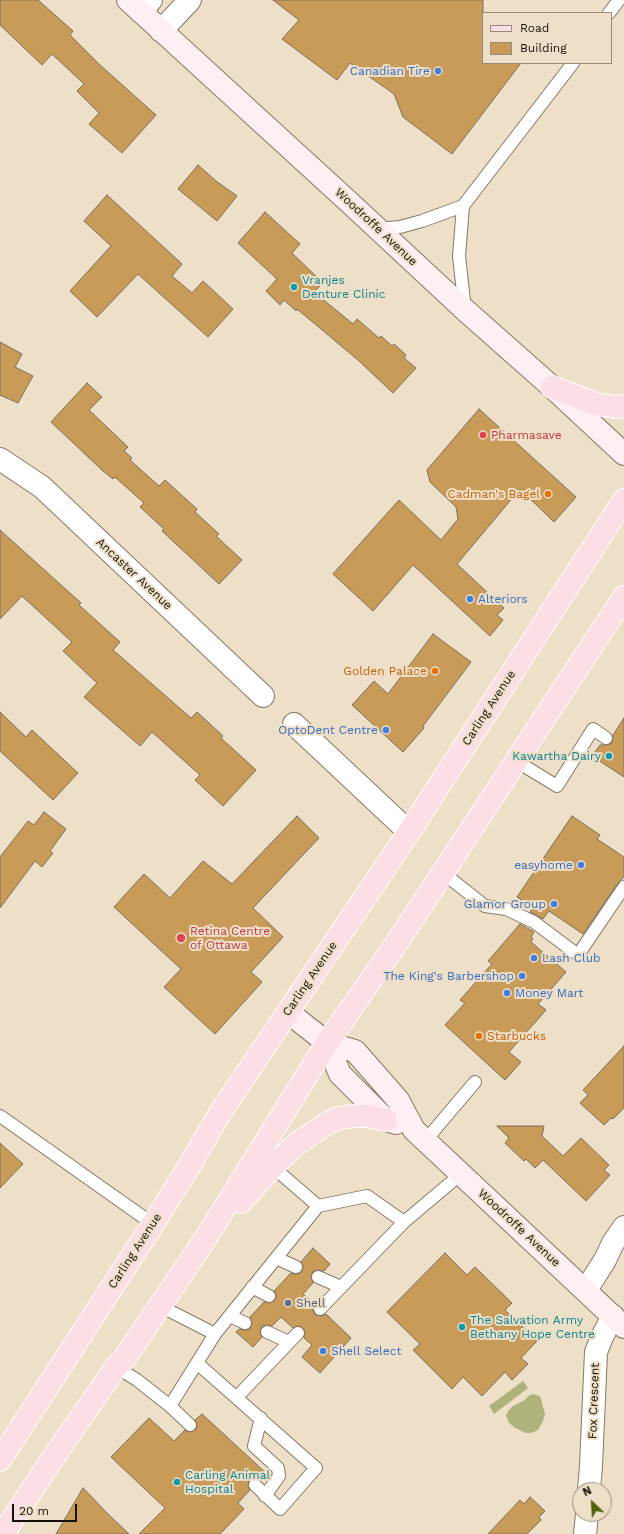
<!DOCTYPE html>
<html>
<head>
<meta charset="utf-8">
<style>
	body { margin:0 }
	#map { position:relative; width:624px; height:1534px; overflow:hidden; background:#eedfc8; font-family:"Work Sans",sans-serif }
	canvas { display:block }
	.legend { position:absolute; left:482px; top:12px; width:130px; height:52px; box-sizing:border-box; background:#eedfc8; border:1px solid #978c7c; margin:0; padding:5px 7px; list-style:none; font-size:12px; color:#151009 }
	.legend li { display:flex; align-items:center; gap:8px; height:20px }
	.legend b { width:20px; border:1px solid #978c7c }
	.north { position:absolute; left:572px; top:1482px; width:40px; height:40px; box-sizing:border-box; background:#eedfc8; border:1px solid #978c7c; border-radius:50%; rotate:335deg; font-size:11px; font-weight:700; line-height:16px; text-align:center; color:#151009 }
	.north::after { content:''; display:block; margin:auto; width:14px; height:18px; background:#516209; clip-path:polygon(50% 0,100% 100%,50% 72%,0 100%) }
	.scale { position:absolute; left:12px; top:1504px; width:65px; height:18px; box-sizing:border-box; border:2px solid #151009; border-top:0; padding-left:5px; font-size:12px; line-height:14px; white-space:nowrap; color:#151009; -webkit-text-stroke:3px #eedfc8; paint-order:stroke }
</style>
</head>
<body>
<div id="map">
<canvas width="624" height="1534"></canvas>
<ul class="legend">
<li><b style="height:5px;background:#fbdfe5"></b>Road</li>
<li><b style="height:11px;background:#c89c58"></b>Building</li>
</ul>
<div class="north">N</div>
<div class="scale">20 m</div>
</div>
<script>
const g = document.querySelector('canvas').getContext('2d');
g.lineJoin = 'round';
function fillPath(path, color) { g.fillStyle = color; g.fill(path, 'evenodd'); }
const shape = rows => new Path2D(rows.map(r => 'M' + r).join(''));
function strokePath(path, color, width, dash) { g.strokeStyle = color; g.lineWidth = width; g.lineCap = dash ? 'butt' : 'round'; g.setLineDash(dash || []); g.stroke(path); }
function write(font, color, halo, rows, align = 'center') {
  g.font = font + ' "Work Sans",sans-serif'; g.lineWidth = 4; g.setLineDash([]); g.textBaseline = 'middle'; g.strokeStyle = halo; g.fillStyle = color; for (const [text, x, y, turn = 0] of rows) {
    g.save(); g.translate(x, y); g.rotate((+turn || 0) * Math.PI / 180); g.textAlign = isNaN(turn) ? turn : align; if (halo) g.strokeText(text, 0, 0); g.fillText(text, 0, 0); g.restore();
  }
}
fillPath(shape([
	[523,1381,528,1388,494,1414,489,1406],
	[533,1394,540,1396,545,1414,543,1421,538,1430,531,1433,526,1433,515,1428,509,1423,506,1416,508,1411,513,1406,525,1400,528,1396]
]), '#afb37b');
const building = shape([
	[0,0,38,0,73,31,70,35,100,65,156,115,122,153,89,124,99,113,77,91,84,84,52,54,42,65,0,25,0,0],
	[273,0,483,0,483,63,521,63,452,154,403,117,394,94,350,63,337,80,282,39,299,20,273,0],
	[198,165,216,181,237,196,217,221,178,189,198,165],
	[107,195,182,264,172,276,192,293,203,281,233,309,208,337,138,274,97,317,70,291,111,246,84,221,107,195],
	[265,212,300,244,292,253,323,283,314,292,353,324,357,319,379,338,381,336,392,346,394,344,406,355,404,358,416,368,393,393,358,360,297,309,296,311,284,300,280,305,266,291,277,279,238,243,265,212],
	[0,342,22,354,15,367,33,376,18,403,0,395,0,342],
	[87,383,102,397,89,410,128,447,124,451,132,458,130,460,159,486,165,480,197,509,195,512,219,534,216,536,242,560,219,584,162,531,164,529,140,507,144,503,115,477,113,479,103,471,51,422,87,383],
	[479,409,576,497,554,522,520,489,457,564,504,608,497,615,503,620,490,636,413,565,373,611,333,574,399,500,441,540,458,519,456,507,430,482,427,470,479,409],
	[0,530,81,603,79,605,120,642,113,650,191,718,197,712,223,736,221,738,256,770,223,806,195,780,200,775,152,732,140,746,84,697,97,683,63,651,72,642,22,596,0,619,0,530],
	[433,634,471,662,423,726,424,728,403,752,352,705,374,681,388,694,433,634],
	[0,712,26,737,32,730,78,773,53,800,0,751,0,712],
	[624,718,624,777,592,756,600,745,606,745,612,743,613,735,624,718],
	[44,812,66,829,50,851,53,853,42,867,35,861,0,908,0,857,28,821,34,825,44,812],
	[297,816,319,838,253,908,283,937,251,972,262,982,215,1034,164,987,181,969,114,907,144,874,170,898,203,861,232,884,297,816],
	[572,816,600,835,597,839,624,857,624,877,618,883,583,934,549,911,543,919,530,912,533,908,517,897,572,816],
	[520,924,534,932,531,937,533,939,531,942,566,972,538,1004,546,1010,509,1052,521,1062,505,1080,445,1025,465,1003,460,1000,492,964,488,961,520,924],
	[624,1046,624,1108,613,1119,611,1118,604,1125,580,1103,588,1095,583,1090,624,1046],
	[497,1126,544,1126,542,1136,563,1156,581,1138,609,1165,604,1170,610,1175,586,1201,543,1160,535,1168,526,1159,524,1161,505,1143,509,1138,497,1126],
	[0,1143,23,1164,0,1188,0,1143],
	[313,1248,330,1264,324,1271,318,1270,313,1271,311,1277,313,1283,303,1294,314,1304,313,1311,315,1315,322,1316,326,1314,351,1338,320,1373,302,1357,312,1345,304,1338,305,1331,300,1326,293,1328,281,1317,272,1326,267,1325,262,1326,260,1332,262,1337,253,1347,236,1332,239,1329,245,1330,250,1329,252,1323,250,1317,264,1302,270,1303,275,1300,276,1295,274,1291,291,1273,296,1274,301,1273,303,1267,301,1262,313,1248],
	[445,1253,467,1275,475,1267,512,1303,505,1310,537,1341,521,1358,528,1364,512,1380,505,1372,482,1396,463,1377,452,1389,413,1350,420,1344,387,1312,445,1253],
	[202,1414,266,1473,260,1480,253,1478,249,1480,248,1487,250,1490,238,1503,244,1509,220,1534,139,1534,165,1508,111,1457,149,1418,174,1441,185,1430,189,1432,195,1430,197,1426,195,1420,202,1414],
	[83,1488,109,1515,129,1534,56,1534,83,1488],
	[530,1497,545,1511,539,1517,541,1520,527,1534,488,1534,520,1500,524,1504,530,1497]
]);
fillPath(building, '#c89c58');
strokePath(building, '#7c6e5a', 1);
const lane = shape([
	[609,13,619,0],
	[463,206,459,256,465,310],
	[378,229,400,227,422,221,463,206,573,63],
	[516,761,557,786,593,729,606,738],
	[443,873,485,906,506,909,534,922,578,955,624,887],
	[0,1116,153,1224],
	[425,1141,475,1082],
	[318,1206,367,1196,404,1222,461,1174],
	[276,1258,296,1267],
	[318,1277,341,1287],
	[252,1287,269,1296],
	[160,1306,215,1334,318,1206,273,1167],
	[320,1309,404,1222],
	[230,1316,245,1323],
	[267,1332,289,1342],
	[197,1363,316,1468,280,1509,255,1485],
	[116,1367,137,1380,170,1406,215,1334],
	[237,1397,298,1333],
	[170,1406,190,1425],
	[261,1418,254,1446,278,1468,279,1476,265,1496]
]);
const street = shape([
	[141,12,151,0],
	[161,31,190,0],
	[0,459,42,487,263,696],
	[294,724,409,832],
	[586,1290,605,1260,613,1243,624,1227],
	[589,1490,591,1466,596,1352,602,1337,613,1316],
	[585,1534,587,1514]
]);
const secondary = shape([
	[128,0,350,203,465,310,552,387,624,454],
	[288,1012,327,1043,355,1051,398,1100,414,1130,624,1327],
	[327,1043,340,1074,386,1120,396,1123]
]);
const primary = shape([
	[552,387,596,404,615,407,624,406],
	[241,1202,276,1163,298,1143,328,1123,339,1118,354,1116,368,1116,386,1120],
	[0,1460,153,1224,188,1168,220,1113,409,832,624,500],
	[3,1534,53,1458,116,1367,124,1359,204,1241,327,1043,396,944,624,597]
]);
strokePath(lane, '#877965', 14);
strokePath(street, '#877965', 24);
strokePath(secondary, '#877965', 24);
strokePath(primary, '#fff', 24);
strokePath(lane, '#fff', 12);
strokePath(street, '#fff', 22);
strokePath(secondary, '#fdeff2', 22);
strokePath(primary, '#fbdfe5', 22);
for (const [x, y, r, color] of [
	[438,71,4,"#3f7fe0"],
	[294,287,4,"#0f9aa8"],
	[483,435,4,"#e0444e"],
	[548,494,4,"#e8710a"],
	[470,599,4,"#3f7fe0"],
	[435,671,4,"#e8710a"],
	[386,730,4,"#3f7fe0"],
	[609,756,4,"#0f9aa8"],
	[581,865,4,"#3f7fe0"],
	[554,904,4,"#3f7fe0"],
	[181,938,5,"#e0444e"],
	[534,958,4,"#3f7fe0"],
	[522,976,4,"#3f7fe0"],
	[507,993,4,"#3f7fe0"],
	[479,1036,4,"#e8710a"],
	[288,1303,4,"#5c6f8a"],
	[462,1327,4,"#0f9aa8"],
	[323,1351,4,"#3f7fe0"],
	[177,1482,4,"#0f9aa8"]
]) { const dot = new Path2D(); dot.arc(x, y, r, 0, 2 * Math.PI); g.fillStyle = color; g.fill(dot); strokePath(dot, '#eedfc8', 1.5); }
write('12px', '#366cbe', '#eedfc8', [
	["Canadian Tire",430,71],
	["Alteriors",478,599,"left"],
	["OptoDent Centre",378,730],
	["easyhome",573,865],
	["Glamor Group",546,904],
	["Lash Club",542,958,"left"],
	["The King's Barbershop",514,976],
	["Money Mart",515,993,"left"],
	["Shell Select",331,1351,"left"]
], 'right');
write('12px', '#151009', '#eedfc8', [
	["Woodroffe Avenue",376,227,43],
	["Ancaster Avenue",134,574,43],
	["Carling Avenue",489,708,-57],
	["Carling Avenue",310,979,-56],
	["Woodroffe Avenue",519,1228,43],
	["Carling Avenue",135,1251,-57],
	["Fox Crescent",594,1401,-88]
]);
write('12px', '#0d838f', '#eedfc8', [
	["Vranjes",302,280],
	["Denture Clinic",302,294],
	["Kawartha Dairy",601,756,"right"],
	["The Salvation Army",470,1320],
	["Bethany Hope Centre",470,1334],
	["Carling Animal",185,1475],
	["Hospital",185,1489]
], 'left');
write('12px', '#be3a42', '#eedfc8', [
	["Pharmasave",491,435],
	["Retina Centre",190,931],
	["of Ottawa",190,945]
], 'left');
write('12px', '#c56008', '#eedfc8', [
	["Cadman's Bagel",540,494],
	["Golden Palace",427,671],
	["Starbucks",487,1036,"left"]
], 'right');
write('12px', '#4e5e75', '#eedfc8', [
	["Shell",296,1303]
], 'left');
</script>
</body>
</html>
